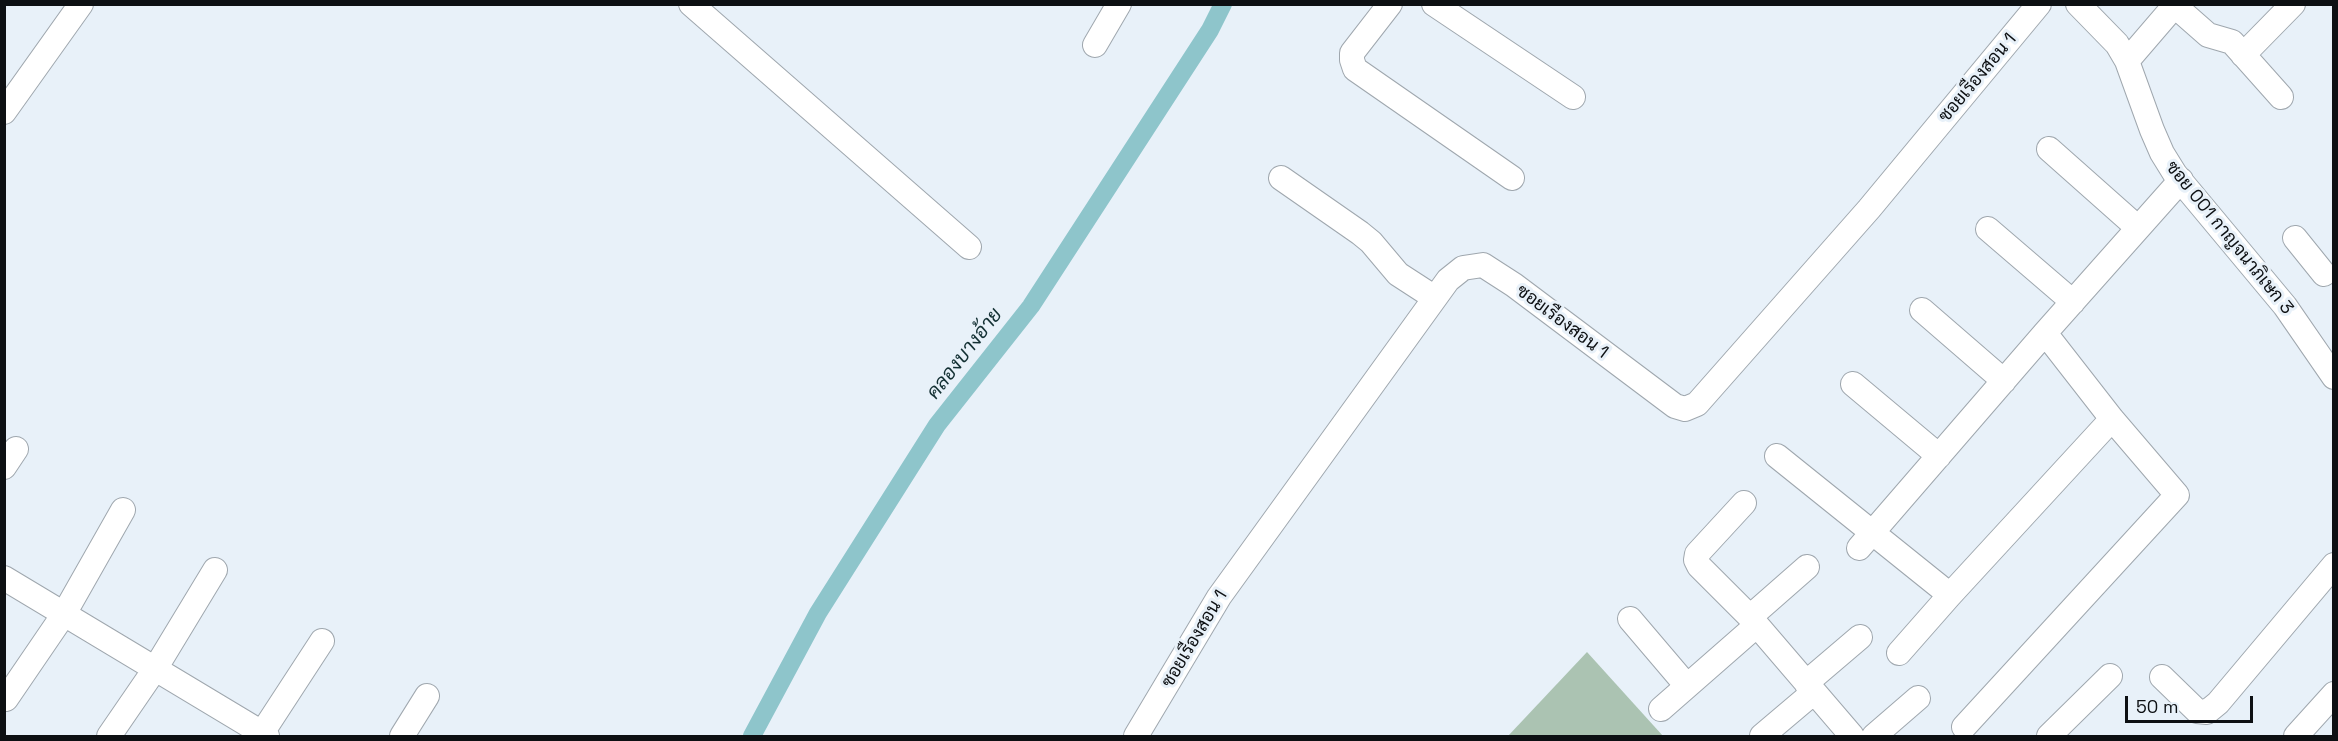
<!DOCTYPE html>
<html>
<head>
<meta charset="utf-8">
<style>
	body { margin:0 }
	#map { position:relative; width:2338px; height:741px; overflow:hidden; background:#e8f1f9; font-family:"Space Grotesk",sans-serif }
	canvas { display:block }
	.frame { position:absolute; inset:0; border:6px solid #0d1013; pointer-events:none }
	.scale { position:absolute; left:2125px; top:696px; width:128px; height:27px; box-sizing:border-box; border:3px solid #0d1013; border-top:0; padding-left:8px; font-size:18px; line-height:21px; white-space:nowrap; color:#0d1013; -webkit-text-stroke:4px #e8f1f9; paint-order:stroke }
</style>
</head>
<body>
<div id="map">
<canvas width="2338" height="741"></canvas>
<div class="frame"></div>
<div class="scale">50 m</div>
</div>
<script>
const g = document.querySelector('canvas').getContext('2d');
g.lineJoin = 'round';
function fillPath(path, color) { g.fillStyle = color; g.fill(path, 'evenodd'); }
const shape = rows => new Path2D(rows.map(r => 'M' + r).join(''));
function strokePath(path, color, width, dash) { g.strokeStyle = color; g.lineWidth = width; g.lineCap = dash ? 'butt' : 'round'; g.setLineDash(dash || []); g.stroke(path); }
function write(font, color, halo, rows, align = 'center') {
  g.font = font + ' "Space Grotesk",Sarabun,sans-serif'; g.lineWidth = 6; g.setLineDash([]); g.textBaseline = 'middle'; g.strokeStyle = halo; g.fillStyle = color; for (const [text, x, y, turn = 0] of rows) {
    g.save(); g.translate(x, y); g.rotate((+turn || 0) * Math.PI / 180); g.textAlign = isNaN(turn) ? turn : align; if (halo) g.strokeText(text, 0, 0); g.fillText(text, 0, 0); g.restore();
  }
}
fillPath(shape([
	[1587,652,1663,736,1508,736]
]), '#abc3b2');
strokePath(shape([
	[752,736,818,613,937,425,1031,306,1210,30,1223,4]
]), '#8ec5cb', 18);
const minor = shape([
	[691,4,969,247],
	[1390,4,1352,53,1352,60,1355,69,1512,178],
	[1434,4,1573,97],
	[2078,4,2117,44,2127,61,2152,130,2162,153,2175,174,2285,306,2334,377],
	[2175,6,2208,35,2232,42,2281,97],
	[1095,45,1119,4],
	[2243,55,2293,4],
	[2127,61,2176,4],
	[4,112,81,4],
	[2049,149,2138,228],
	[1281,178,1360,233,1371,242,1398,274,1435,298],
	[1988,229,2073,302],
	[2295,238,2324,274],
	[1922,310,2004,381],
	[1853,384,1939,456],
	[1777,456,1950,595],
	[4,467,16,449],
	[1744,503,1697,554,1696,560,1699,566,1750,617,1852,736],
	[1859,548,2045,333,2181,180],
	[4,578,267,736],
	[1750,617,1807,567],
	[1630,619,1687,686],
	[1899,653,1950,595,2112,419],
	[2162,677,2197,711,2207,712,2218,703,2334,565],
	[1806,683,1860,637],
	[6,699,64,614,123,510],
	[1661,709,1757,625],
	[1964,727,2177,495,2112,419,2045,333],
	[109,736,155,669,215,570],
	[260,736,322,641],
	[402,736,427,696],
	[1136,736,1219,597,1448,280,1463,268,1483,265,1514,285,1675,406,1685,409,1697,404,1869,209,2039,4],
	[1762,736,1814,692],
	[1874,736,1918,698],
	[2049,736,2110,676],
	[2296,736,2334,694]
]);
strokePath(minor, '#9fa7ae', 26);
strokePath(minor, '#fff', 24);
write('18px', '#0d1013', '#e8f1f9', [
	["ซอยเรืองสอน 1",1978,78,-50],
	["ซอย 001 กาญจนาภิเษก 3",2229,238,51],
	["ซอยเรืองสอน 1",1562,322,37],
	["ซอยเรืองสอน 1",1195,639,-59]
]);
write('italic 20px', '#133033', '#e8f1f9', [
	["คลองบางอ้าย",965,354,-52]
]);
</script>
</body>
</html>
